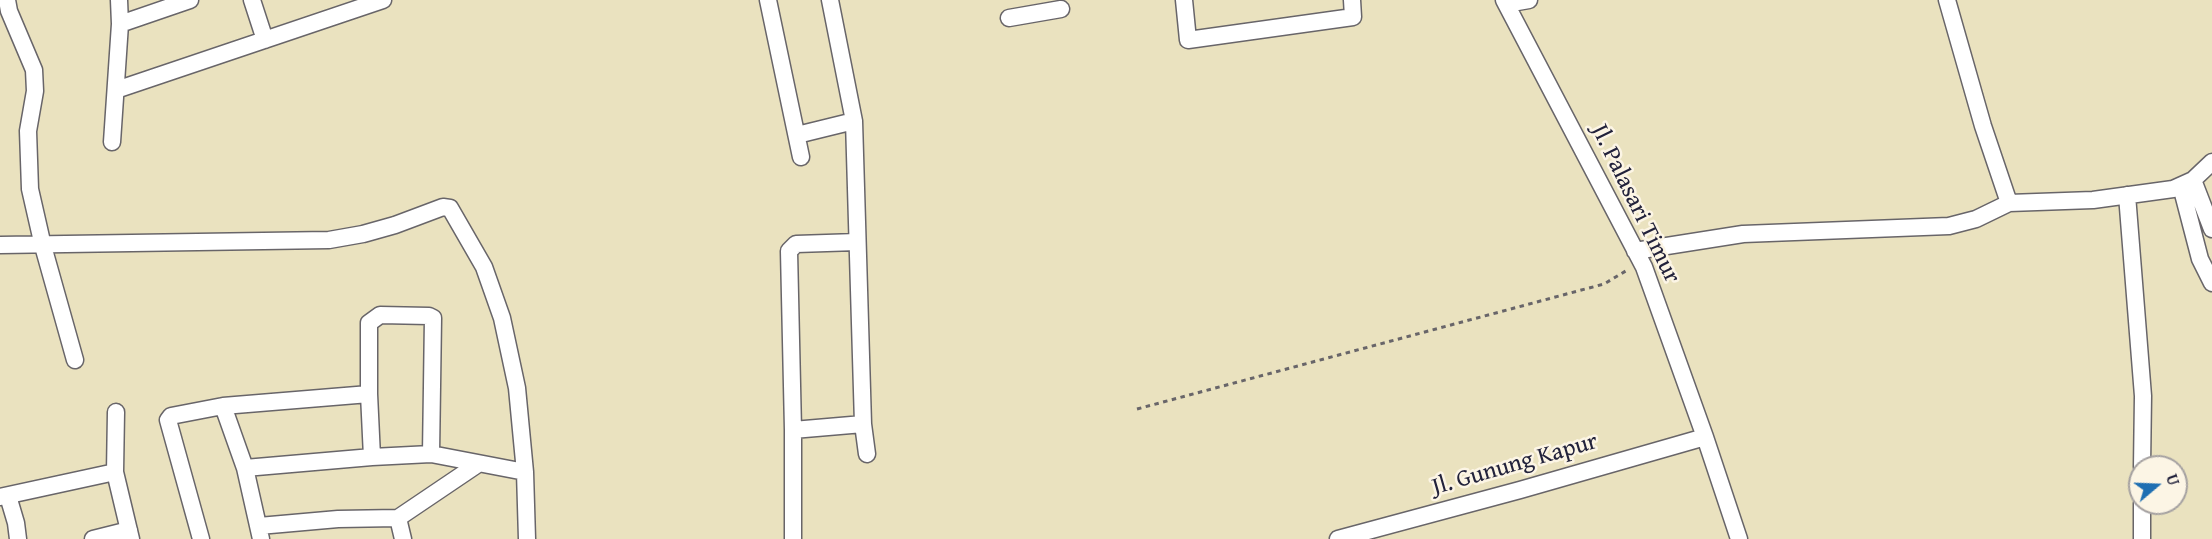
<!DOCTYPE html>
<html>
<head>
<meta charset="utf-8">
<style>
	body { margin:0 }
	#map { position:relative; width:2212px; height:539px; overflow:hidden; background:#eae2bf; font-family:"Gentium Book Plus",serif }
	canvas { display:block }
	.north { position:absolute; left:2128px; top:455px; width:60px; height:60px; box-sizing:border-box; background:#fcf5e5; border:2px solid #a5a1a1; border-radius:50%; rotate:71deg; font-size:16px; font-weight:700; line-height:24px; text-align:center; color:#22223b }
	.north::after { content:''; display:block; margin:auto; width:21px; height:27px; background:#1f6fb2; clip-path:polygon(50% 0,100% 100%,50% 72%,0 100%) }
</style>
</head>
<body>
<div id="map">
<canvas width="2212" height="539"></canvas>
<div class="north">U</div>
</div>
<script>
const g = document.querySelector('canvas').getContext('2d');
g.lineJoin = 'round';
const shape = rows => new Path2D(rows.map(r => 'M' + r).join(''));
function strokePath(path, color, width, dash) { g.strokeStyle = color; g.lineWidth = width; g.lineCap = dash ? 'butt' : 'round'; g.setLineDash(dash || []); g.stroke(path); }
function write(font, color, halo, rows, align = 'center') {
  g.font = font + ' "Gentium Book Plus",serif'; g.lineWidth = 5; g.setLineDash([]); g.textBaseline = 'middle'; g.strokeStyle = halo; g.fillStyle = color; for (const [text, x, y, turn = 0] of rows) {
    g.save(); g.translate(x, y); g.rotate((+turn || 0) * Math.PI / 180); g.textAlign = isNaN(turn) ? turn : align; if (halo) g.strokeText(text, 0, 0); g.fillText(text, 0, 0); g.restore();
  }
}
const street = shape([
	[7,0,9,11,34,70,35,91,28,131,30,189,43,246,75,360],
	[252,0,265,40],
	[768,0,801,157],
	[830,0,854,121,863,424,867,454],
	[1184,0,1188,40,1353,17,1352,0],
	[1504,0,1644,267,1705,437,1739,539],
	[1947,0,1983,126,2009,203],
	[1506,4,1529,0],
	[1009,18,1061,9],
	[120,24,190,0],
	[116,90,383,0],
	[797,135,854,121],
	[112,142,120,24,119,0],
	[2193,180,2212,229],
	[2181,186,2200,259,2212,283],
	[2127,195,2143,396,2142,467],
	[0,245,329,240,363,234,395,225,443,207,450,208,484,267,502,318,517,388,525,472,527,539],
	[1635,251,1743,234,1949,226,1976,219,2009,203,2093,200,2173,189,2193,180,2212,162],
	[369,394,372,457],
	[223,406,245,468,261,539],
	[116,412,115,472,131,539],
	[793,430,863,424],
	[245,468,372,457,431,454],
	[8,496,16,523,18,539],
	[0,497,115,472],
	[398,518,403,539],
	[259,526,338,519,398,518,478,464],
	[93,539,129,530],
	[201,539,168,420,171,416,223,406,369,394,369,323,380,315,429,316,433,318,431,454,525,472],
	[793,539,793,430,789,251,796,244,857,242],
	[1338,539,1520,490,1705,437],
	[2142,539,2142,503]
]);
strokePath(street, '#686569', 19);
strokePath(shape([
	[1137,409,1604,284,1629,269]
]), '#686569', 3, [4.5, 4.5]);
strokePath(street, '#fff', 16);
write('24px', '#22223b', '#fcf5e5', [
	["Jl. Palasari Timur",1635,204,64],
	["Jl. Gunung Kapur",1515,465,-16]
]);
</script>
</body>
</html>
